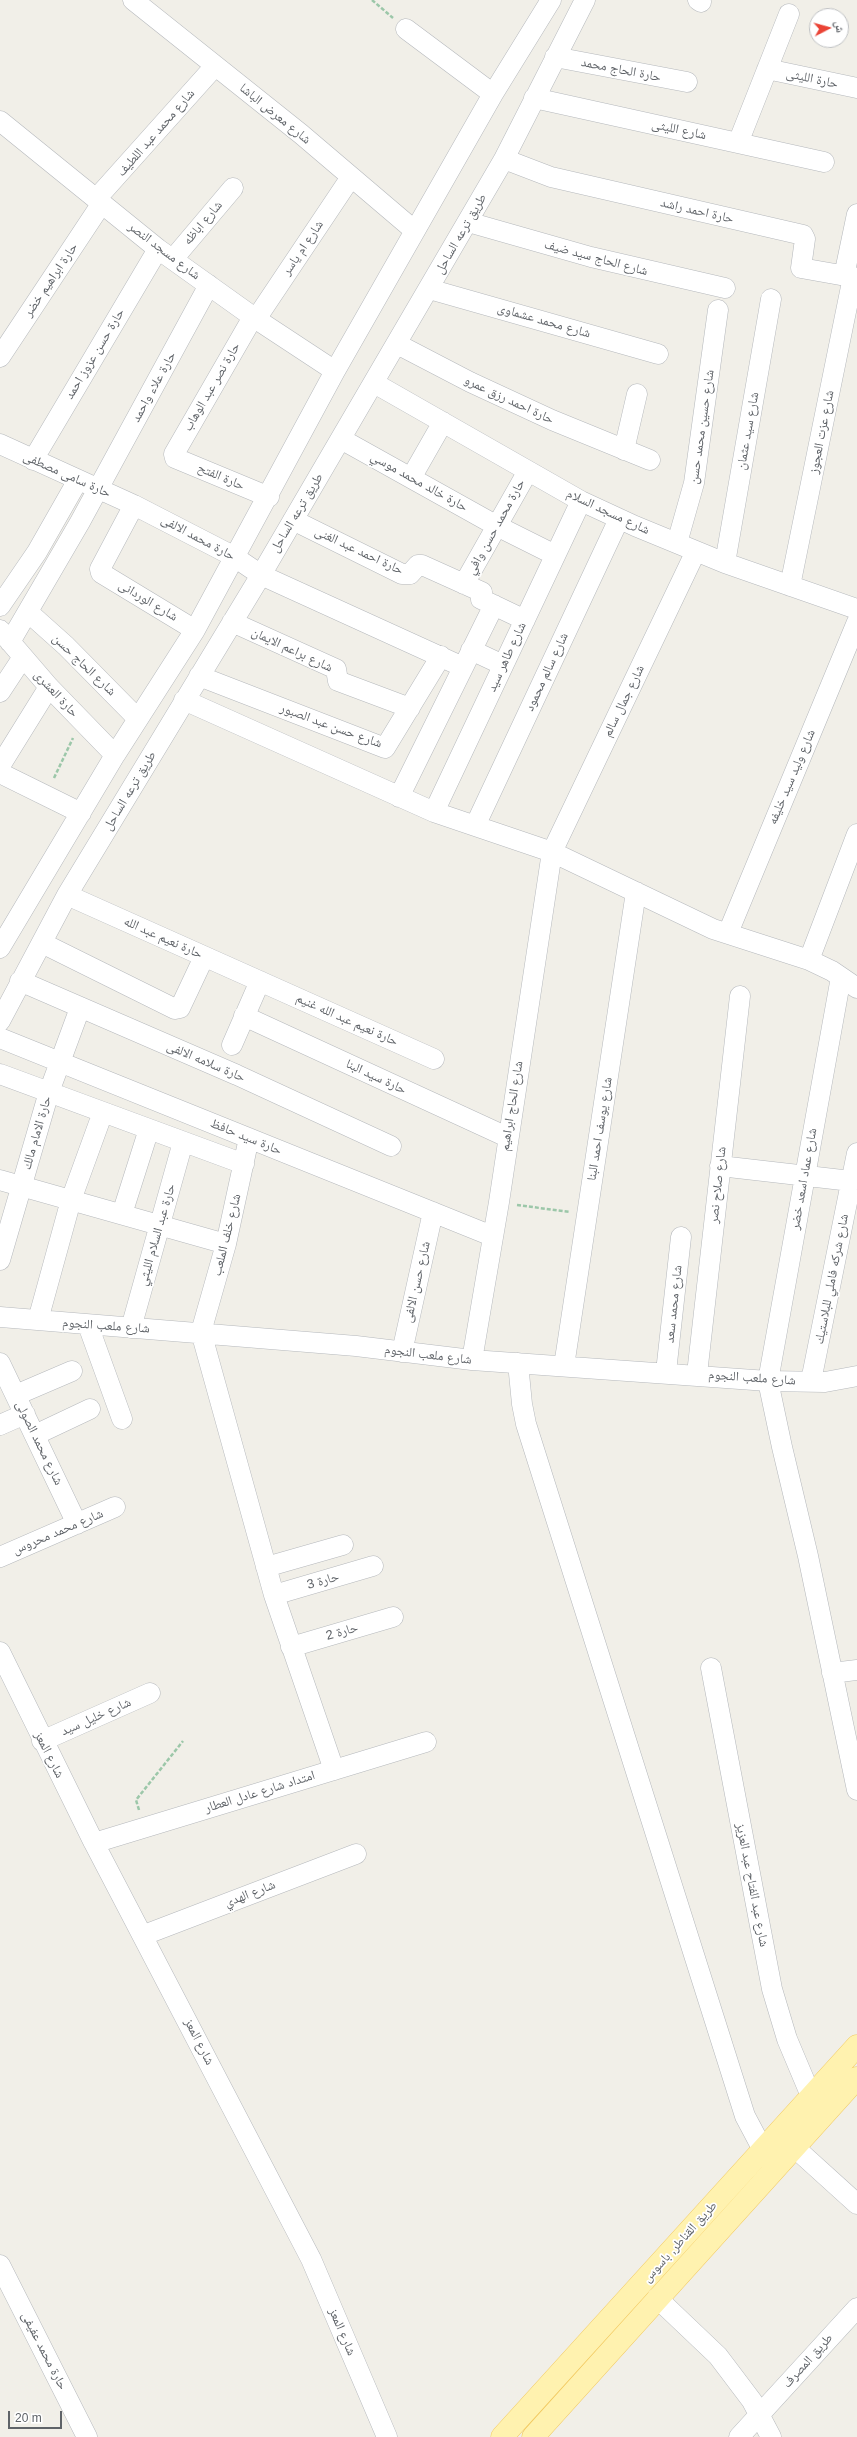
<!DOCTYPE html>
<html>
<head>
<meta charset="utf-8">
<style>
	body { margin:0 }
	#map { position:relative; width:857px; height:2437px; overflow:hidden; background:#f1efe8; font-family:Arial,"Noto Naskh Arabic",sans-serif }
	canvas { display:block }
	.north { position:absolute; left:809px; top:8px; width:40px; height:40px; box-sizing:border-box; background:#fff; border:1px solid #bfc1c3; border-radius:50%; rotate:84deg; font-size:11px; font-weight:700; line-height:16px; text-align:center; color:#5f6368 }
	.north::after { content:''; display:block; margin:auto; width:14px; height:18px; background:#ea4335; clip-path:polygon(50% 0,100% 100%,50% 72%,0 100%) }
	.scale { position:absolute; left:8px; top:2411px; width:54px; height:18px; box-sizing:border-box; border:2px solid #5f6368; border-top:0; padding-left:5px; font-size:12px; line-height:14px; white-space:nowrap; color:#5f6368; -webkit-text-stroke:3px #fff; paint-order:stroke }
</style>
</head>
<body>
<div id="map">
<canvas width="857" height="2437"></canvas>
<div class="north">ش</div>
<div class="scale">20 m</div>
</div>
<script>
const g = document.querySelector('canvas').getContext('2d');
g.lineJoin = 'round';
const shape = rows => new Path2D(rows.map(r => 'M' + r).join(''));
function strokePath(path, color, width, dash) { g.strokeStyle = color; g.lineWidth = width; g.lineCap = dash ? 'butt' : 'round'; g.setLineDash(dash || []); g.stroke(path); }
function write(font, color, halo, rows, align = 'center') {
  g.font = font + ' Arial,"Noto Naskh Arabic",sans-serif'; g.lineWidth = 3.5; g.setLineDash([]); g.textBaseline = 'middle'; g.strokeStyle = halo; g.fillStyle = color; for (const [text, x, y, turn = 0] of rows) {
    g.save(); g.translate(x, y); g.rotate((+turn || 0) * Math.PI / 180); g.textAlign = isNaN(turn) ? turn : align; if (halo) g.strokeText(text, 0, 0); g.fillText(text, 0, 0); g.restore();
  }
}
const minor = shape([
	[133,0,301,134,415,231],
	[698,0,701,2],
	[406,29,493,94],
	[555,57,687,82],
	[767,69,857,88],
	[534,98,824,162],
	[0,121,158,249,256,319,335,371],
	[738,143,789,14],
	[504,159,551,177,803,235,805,239,801,268,857,278],
	[96,199,215,66],
	[468,222,591,257,725,288],
	[173,259,233,188],
	[844,276,857,214],
	[429,289,658,354],
	[253,317,174,454,175,458,269,497],
	[256,319,351,177],
	[397,344,470,382,552,420,650,460],
	[0,357,102,203],
	[374,383,581,501,635,526,725,563,857,609],
	[341,439,497,526,555,555],
	[0,444,134,505,233,556,261,575,463,667],
	[624,450,637,394],
	[33,460,158,249],
	[411,478,443,422],
	[134,505,100,569,101,573,195,630],
	[293,520,402,574,410,574,418,565,422,565,482,592,481,599,525,620],
	[677,543,694,483,718,310],
	[725,563,771,299],
	[464,584,528,471],
	[790,586,853,277],
	[0,606,37,552,78,480],
	[28,612,66,646,138,719],
	[232,622,336,669,338,681,410,708],
	[0,630,49,687,115,755],
	[10,642,80,522,209,285],
	[471,650,503,665],
	[199,676,385,748,441,656],
	[0,692,23,657],
	[184,700,434,812,552,852,713,929,809,960,832,971,857,988],
	[0,766,49,687],
	[0,773,81,813],
	[399,797,494,605],
	[434,812,581,501],
	[475,826,619,519],
	[67,895,434,1059],
	[728,933,857,622],
	[42,943,175,1009,180,1008,204,957],
	[0,948,115,755,195,630,335,371,493,94,551,0],
	[809,960,857,834],
	[841,977,768,1381,782,1447,808,1556,857,1790],
	[20,981,237,1075,391,1146],
	[244,1016,507,1137],
	[0,1021,67,895,261,575,504,159,585,0],
	[0,1038,492,1236],
	[232,1045,260,981],
	[0,1074,244,1164],
	[249,1138,226,1244,201,1332,274,1595,334,1770],
	[720,1166,851,1181],
	[0,1180,226,1244],
	[122,1214,149,1129],
	[0,1260,49,1092,80,1008],
	[0,1317,356,1346,472,1360,768,1381,825,1382,857,1376],
	[38,1320,71,1200,103,1112],
	[88,1325,122,1419],
	[131,1328,183,1142],
	[402,1352,433,1212],
	[472,1360,499,1202,552,852,696,551],
	[0,1363,77,1524],
	[518,1363,522,1404,526,1424,745,2116,763,2150],
	[564,1366,636,892],
	[666,1372,681,1237],
	[697,1374,740,996],
	[811,1381,857,1153],
	[16,1395,72,1371],
	[0,1425,25,1414],
	[35,1435,90,1409],
	[0,1557,115,1507],
	[266,1567,343,1545],
	[274,1595,373,1566],
	[291,1647,393,1617],
	[0,1652,94,1843,311,2259,387,2437],
	[711,1668,772,1989,787,2039,811,2096],
	[832,1673,857,1670],
	[42,1741,150,1693],
	[94,1843,426,1742],
	[144,1935,356,1854],
	[783,2137,857,2204],
	[0,2265,87,2437],
	[657,2298,718,2356,752,2401,771,2437],
	[739,2437,857,2308]
]);
const major = shape([
	[502,2437,857,2046],
	[533,2437,857,2078]
]);
strokePath(minor, '#b5b8bc', 21);
strokePath(major, '#f2c960', 23);
strokePath(shape([
	[372,0,393,18],
	[54,778,73,738],
	[517,1205,570,1212],
	[139,1810,136,1800,183,1741]
]), '#9cc7a9', 2.5, [4, 2]);
strokePath(minor, '#fff', 20);
strokePath(major, '#fff2af', 22);
write('13px', '#5f6368', '#fff', [
	["حارة الحاج محمد",621,70,11],
	["حارة الليثى",812,79,12],
	["شارع معرض الباشا",275,114,39],
	["شارع الليثى",679,130,12],
	["شارع محمد عبد اللطيف",156,133,-49],
	["حارة احمد راشد",697,211,13],
	["شارع اباظه",203,223,-50],
	["طريق ترعه الساحل",461,234,-60],
	["شارع ام ياسر",303,248,-56],
	["شارع مسجد النصر",164,251,37],
	["شارع الحاج سيد ضيف",596,258,15],
	["حارة ابراهيم خضر",51,280,-56],
	["شارع محمد عشماوى",544,321,16],
	["حارة حسن عزوز احمد",95,354,-59],
	["حارة علاء واحمد",154,387,-61],
	["حارة نصر عبد الوهاب",212,387,-60],
	["حارة احمد رزق عمرو",509,400,25],
	["شارع حسين محمد حسن",702,427,-82],
	["شارع سيد عثمان",748,431,-80],
	["شارع عزت العجوز",822,432,-79],
	["حارة سامى مصطفى",67,475,24],
	["حارة الفتح",221,477,23],
	["حارة خالد محمد موسي",419,482,29],
	["شارع مسجد السلام",608,512,25],
	["طريق ترعه الساحل",297,513,-59],
	["حارة محمد حسن وافي",496,527,-61],
	["حارة محمد الالفى",198,538,28],
	["حارة احمد عبد الغنى",359,551,25],
	["شارع الوردانى",148,601,31],
	["شارع براعم الايمان",292,650,25],
	["شارع طاهر سيد",507,657,-65],
	["شارع الحاج حسن",84,665,44],
	["شارع سالم محمود",547,672,-65],
	["حارة العشرى",56,694,47],
	["شارع جمال سالم",624,701,-64],
	["شارع حسن عبد الصبور",331,726,20],
	["شارع وليد سيد خليفه",792,777,-67],
	["طريق ترعه الساحل",130,791,-59],
	["حارة نعيم عبد الله",163,938,24],
	["حارة نعيم عبد الله غنيم",347,1020,24],
	["حارة سلامه الالفى",206,1062,23],
	["حارة سيد البنا",376,1077,25],
	["شارع الحاج ابراهيم",512,1106,-81],
	["شارع يوسف احمد البنا",600,1129,-81],
	["حارة الامام مالك",37,1133,-74],
	["حارة سيد حافظ",246,1137,22],
	["شارع عماد اسعد خضر",804,1179,-80],
	["شارع صلاح نصر",718,1185,-84],
	["حارة عبد السلام الليثي",157,1235,-74],
	["شارع خلف الملعب",227,1235,-76],
	["شارع شركه فاملي للبلاستيك",832,1279,-79],
	["شارع حسن الالفى",417,1282,-77],
	["شارع محمد سعد",674,1304,-84],
	["شارع ملعب النجوم",106,1326,4],
	["شارع ملعب النجوم",428,1355,7],
	["شارع ملعب النجوم",752,1378,4],
	["شارع محمد الصولى",39,1443,64],
	["شارع محمد محروس",58,1532,-23],
	["حارة 3",323,1581,-16],
	["حارة 2",342,1632,-16],
	["شارع خليل سيد",96,1717,-24],
	["شارع المعز",49,1755,63],
	["امتداد شارع عادل العطار",260,1792,-17],
	["شارع عبد الفتاح عبد العزيز",752,1885,79],
	["شارع الهدي",250,1894,-21],
	["شارع المعز",199,2042,63],
	["طريق القناطر, باسوس",680,2242,-48],
	["شارع المعز",342,2332,67],
	["حارة محمد عفيفى",44,2351,63],
	["طريق المصرف",808,2361,-48]
]);
</script>
</body>
</html>
